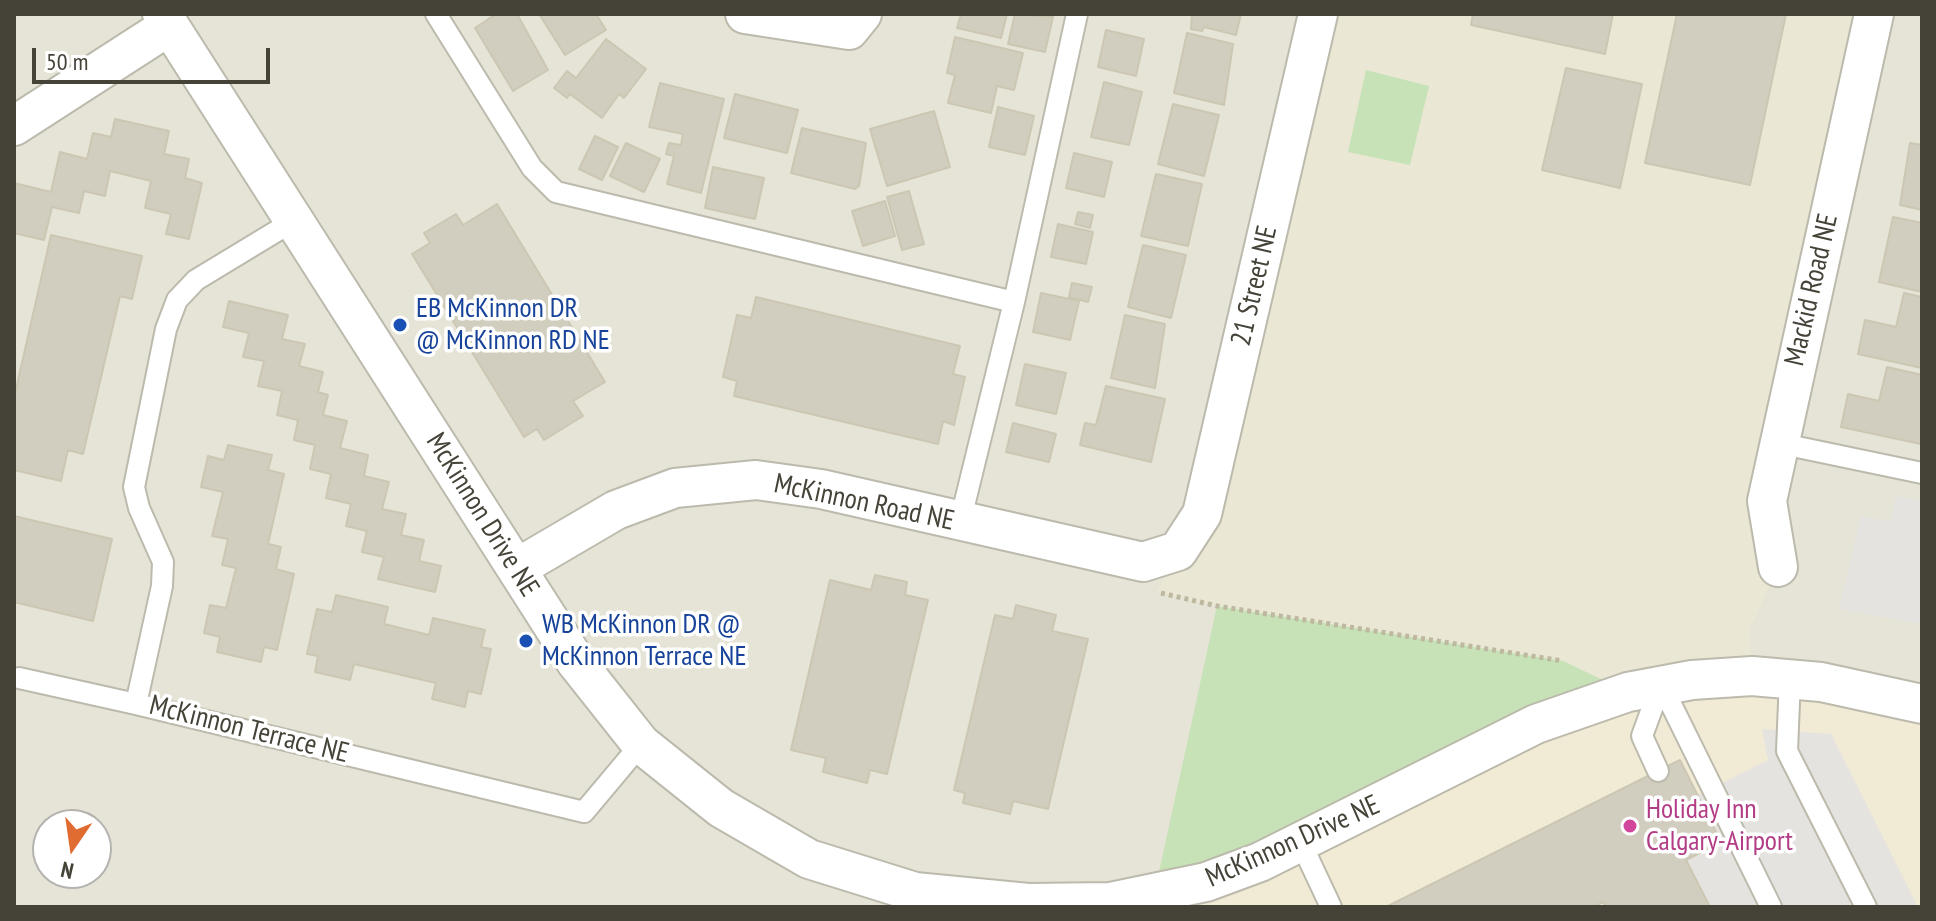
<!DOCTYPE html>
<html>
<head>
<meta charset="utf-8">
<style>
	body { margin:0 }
	#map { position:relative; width:1936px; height:921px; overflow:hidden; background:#f2f1e8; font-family:"PT Sans Narrow",sans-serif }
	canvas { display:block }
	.frame { position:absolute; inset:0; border:16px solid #454238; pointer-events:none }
	.north { position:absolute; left:32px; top:809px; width:80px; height:80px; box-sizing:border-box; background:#fff; border:2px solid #b5b3af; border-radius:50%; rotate:193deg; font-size:22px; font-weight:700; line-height:32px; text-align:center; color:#454238 }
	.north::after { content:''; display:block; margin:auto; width:28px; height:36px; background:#e16c31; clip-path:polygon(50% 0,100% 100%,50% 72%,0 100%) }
	.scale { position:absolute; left:32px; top:48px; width:238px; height:36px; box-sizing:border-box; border:4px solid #454238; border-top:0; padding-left:10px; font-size:24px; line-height:28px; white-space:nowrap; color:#454238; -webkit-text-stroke:6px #fff; paint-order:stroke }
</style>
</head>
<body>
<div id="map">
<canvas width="1936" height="921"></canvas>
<div class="frame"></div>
<div class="north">N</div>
<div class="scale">50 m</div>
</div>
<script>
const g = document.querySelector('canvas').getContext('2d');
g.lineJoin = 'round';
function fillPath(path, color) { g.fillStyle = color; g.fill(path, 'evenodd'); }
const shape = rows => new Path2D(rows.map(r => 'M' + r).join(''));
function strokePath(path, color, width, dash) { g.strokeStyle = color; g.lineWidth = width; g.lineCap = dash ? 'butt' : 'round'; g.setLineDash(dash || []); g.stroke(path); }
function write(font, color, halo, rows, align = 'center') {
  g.font = font + ' "PT Sans Narrow",sans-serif'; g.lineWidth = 7; g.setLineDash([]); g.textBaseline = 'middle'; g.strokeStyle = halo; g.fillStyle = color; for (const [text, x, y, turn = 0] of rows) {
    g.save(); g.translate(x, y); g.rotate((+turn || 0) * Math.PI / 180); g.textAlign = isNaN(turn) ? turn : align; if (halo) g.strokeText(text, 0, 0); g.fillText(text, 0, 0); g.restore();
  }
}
fillPath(shape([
	[14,14,1922,14,1922,704,1151,907,14,907],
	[48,825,96,825,96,873,48,873]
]), '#e5e4d7');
fillPath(shape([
	[1661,684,1922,704,1922,907,1151,907]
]), '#f1ebd6');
fillPath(shape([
	[1319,14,1874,14,1778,443,1778,567,1750,629,1752,676,1628,692,1563,661,1217,606,1157,592,1178,551]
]), '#eae7d4');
fillPath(shape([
	[1366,70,1429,86,1410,165,1348,152],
	[1217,606,1563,661,1628,692,1154,895]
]), '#c6e2b6');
fillPath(shape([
	[1896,496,1922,502,1922,624,1839,609,1861,516,1891,522],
	[1762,729,1831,734,1918,907,1710,907,1686,860,1721,841,1698,795,1768,760]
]), '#e4e3df');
const building = shape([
	[496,14,517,14,548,70,513,91,475,28,496,14],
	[539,14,596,14,606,30,565,55,539,14],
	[961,14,1007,14,1001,38,957,28,961,14],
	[1015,14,1053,17,1045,52,1008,44,1015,14],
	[1192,14,1241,14,1236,35,1204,27,1202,31,1191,29,1192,14],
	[1473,14,1613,14,1605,54,1471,25,1473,14],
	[1677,14,1786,14,1750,185,1645,163,1677,14],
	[1106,30,1144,39,1136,76,1098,67,1106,30],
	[1187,33,1233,44,1224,105,1174,93,1187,33],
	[955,37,1023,53,1014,90,997,86,991,113,948,103,955,75,947,73,955,37],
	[606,39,646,69,624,98,619,94,602,118,570,94,567,98,554,88,567,71,576,78,606,39],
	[1566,68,1642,84,1620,188,1542,170,1566,68],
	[1104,82,1142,92,1129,145,1091,137,1104,82],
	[660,83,724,99,701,193,667,184,674,156,666,154,669,143,681,145,683,134,649,127,660,83],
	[735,94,798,110,787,153,724,138,735,94],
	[1173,104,1219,115,1204,176,1158,164,1173,104],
	[998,107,1034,116,1025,155,989,147,998,107],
	[934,111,950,167,887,186,870,129,934,111],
	[115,119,169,131,164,154,189,159,185,178,202,183,189,239,166,234,171,214,145,208,151,181,110,171,105,196,84,191,79,213,52,207,44,240,14,233,14,183,51,192,60,152,87,159,93,133,111,137,115,119],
	[802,128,866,143,859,186,855,189,791,173,802,128],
	[595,136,618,147,602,180,579,169,595,136],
	[626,143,660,159,644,192,610,176,626,143],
	[1910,143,1922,145,1922,210,1900,205,1910,143],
	[1074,153,1112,162,1104,197,1066,188,1074,153],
	[713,167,764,178,755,219,705,208,713,167],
	[1156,174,1202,184,1188,246,1141,236,1156,174],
	[909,191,924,244,902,250,887,197,909,191],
	[885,201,895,236,863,246,852,211,885,201],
	[497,204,605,382,573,401,583,416,544,440,537,429,524,437,412,254,430,243,424,233,456,214,463,225,497,204],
	[1078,212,1093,215,1090,228,1075,224,1078,212],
	[1893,217,1922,223,1922,292,1879,282,1893,217],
	[1058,224,1093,232,1086,264,1051,257,1058,224],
	[51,235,142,256,132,299,120,296,83,454,68,450,61,481,14,470,14,398,51,235],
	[1143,245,1186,255,1171,318,1128,307,1143,245],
	[1072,283,1092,287,1088,302,1069,297,1072,283],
	[1041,293,1079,301,1070,340,1033,332,1041,293],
	[1904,293,1922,297,1922,368,1858,354,1865,320,1896,327,1904,293],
	[756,297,960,346,953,374,965,377,954,425,943,421,938,444,734,396,737,381,723,377,737,315,751,318,756,297],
	[229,301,288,315,282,339,305,344,299,366,323,372,318,392,328,395,323,415,347,421,340,448,368,455,364,476,389,482,382,509,406,514,401,535,424,540,419,561,441,566,435,592,378,579,384,557,362,552,367,531,346,526,351,504,326,498,331,474,310,469,315,445,294,440,298,420,277,415,282,391,258,386,264,361,243,357,249,333,223,327,229,301],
	[1125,315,1165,324,1155,388,1111,378,1125,315],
	[1025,364,1066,373,1056,414,1016,405,1025,364],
	[1887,367,1922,375,1921,444,1841,427,1848,394,1879,401,1887,367],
	[1106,386,1165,399,1151,462,1080,445,1085,423,1096,425,1106,386],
	[1013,423,1056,434,1049,462,1006,452,1013,423],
	[228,445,272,455,268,470,284,474,268,544,281,547,276,569,294,574,277,650,264,647,261,662,217,652,220,637,204,633,210,605,226,608,236,568,222,565,228,539,212,536,223,492,201,487,208,456,224,460,228,445],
	[14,516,112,539,93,621,14,602,14,516],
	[875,575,907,582,905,595,928,600,887,774,870,770,867,783,823,772,826,758,791,750,830,580,871,590,875,575],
	[336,595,388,607,384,624,429,635,433,618,485,630,481,647,491,649,481,694,468,691,465,707,432,699,436,683,354,664,350,680,315,672,318,656,307,654,317,609,332,612,336,595],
	[1016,605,1056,615,1052,631,1088,639,1048,809,1013,801,1010,814,963,803,965,793,954,790,995,615,1013,619,1016,605],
	[1680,760,1721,842,1686,860,1710,907,1606,907,1603,902,1593,907,1386,907,1680,760]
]);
fillPath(building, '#d2cebf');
strokePath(building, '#ccc7b3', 2);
const service = shape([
	[436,14,532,168,556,192,1014,302],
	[295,220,196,280,177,300,166,329,134,487,139,508,163,562,162,586,136,704,584,812,641,744],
	[1778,443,1922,473],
	[960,522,1014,302,1077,14],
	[19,678,136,704],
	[1790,678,1787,751,1866,907],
	[1661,684,1771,907],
	[1658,771,1642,736,1661,684],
	[1301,843,1331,907]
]);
const minor = shape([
	[162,14,576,662,641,744,721,808,809,859,915,892,1028,903,1110,902,1206,882,1260,862,1536,724,1628,692,1692,680,1752,676,1821,682,1922,704],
	[745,14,849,30,862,14],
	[14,126,169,26],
	[1778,567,1767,501,1874,14],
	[517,568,616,510,675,488,756,480,821,489,1143,562,1178,551,1202,514,1318,14]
]);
strokePath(service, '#bcbaac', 24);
strokePath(minor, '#bcbaac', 42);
strokePath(shape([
	[1161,593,1217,606,1563,661]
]), '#bdb89f', 5, [4, 4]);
strokePath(service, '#fff', 20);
strokePath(minor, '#fff', 38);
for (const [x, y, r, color] of [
	[400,325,8,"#1a4fb4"],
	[526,641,8,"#1a4fb4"],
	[1630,826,8,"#d1479c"]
]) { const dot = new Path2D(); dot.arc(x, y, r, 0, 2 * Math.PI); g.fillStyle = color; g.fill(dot); strokePath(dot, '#fff', 3); }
write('28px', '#454238', '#fff', [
	["21 Street NE",1255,286,-77],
	["Mackid Road NE",1812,290,-77],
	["McKinnon Road NE",864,503,12],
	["McKinnon Drive NE",482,515,58],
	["McKinnon Terrace NE",249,730,14],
	["McKinnon Drive NE",1293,842,-24]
]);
write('28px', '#164399', '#fff', [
	["EB McKinnon DR",416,309],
	["@ McKinnon RD NE",416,341],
	["WB McKinnon DR @",542,625],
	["McKinnon Terrace NE",542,657]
], 'left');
write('28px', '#b23c85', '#fff', [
	["Holiday Inn",1646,810],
	["Calgary-Airport",1646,842]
], 'left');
</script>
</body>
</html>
